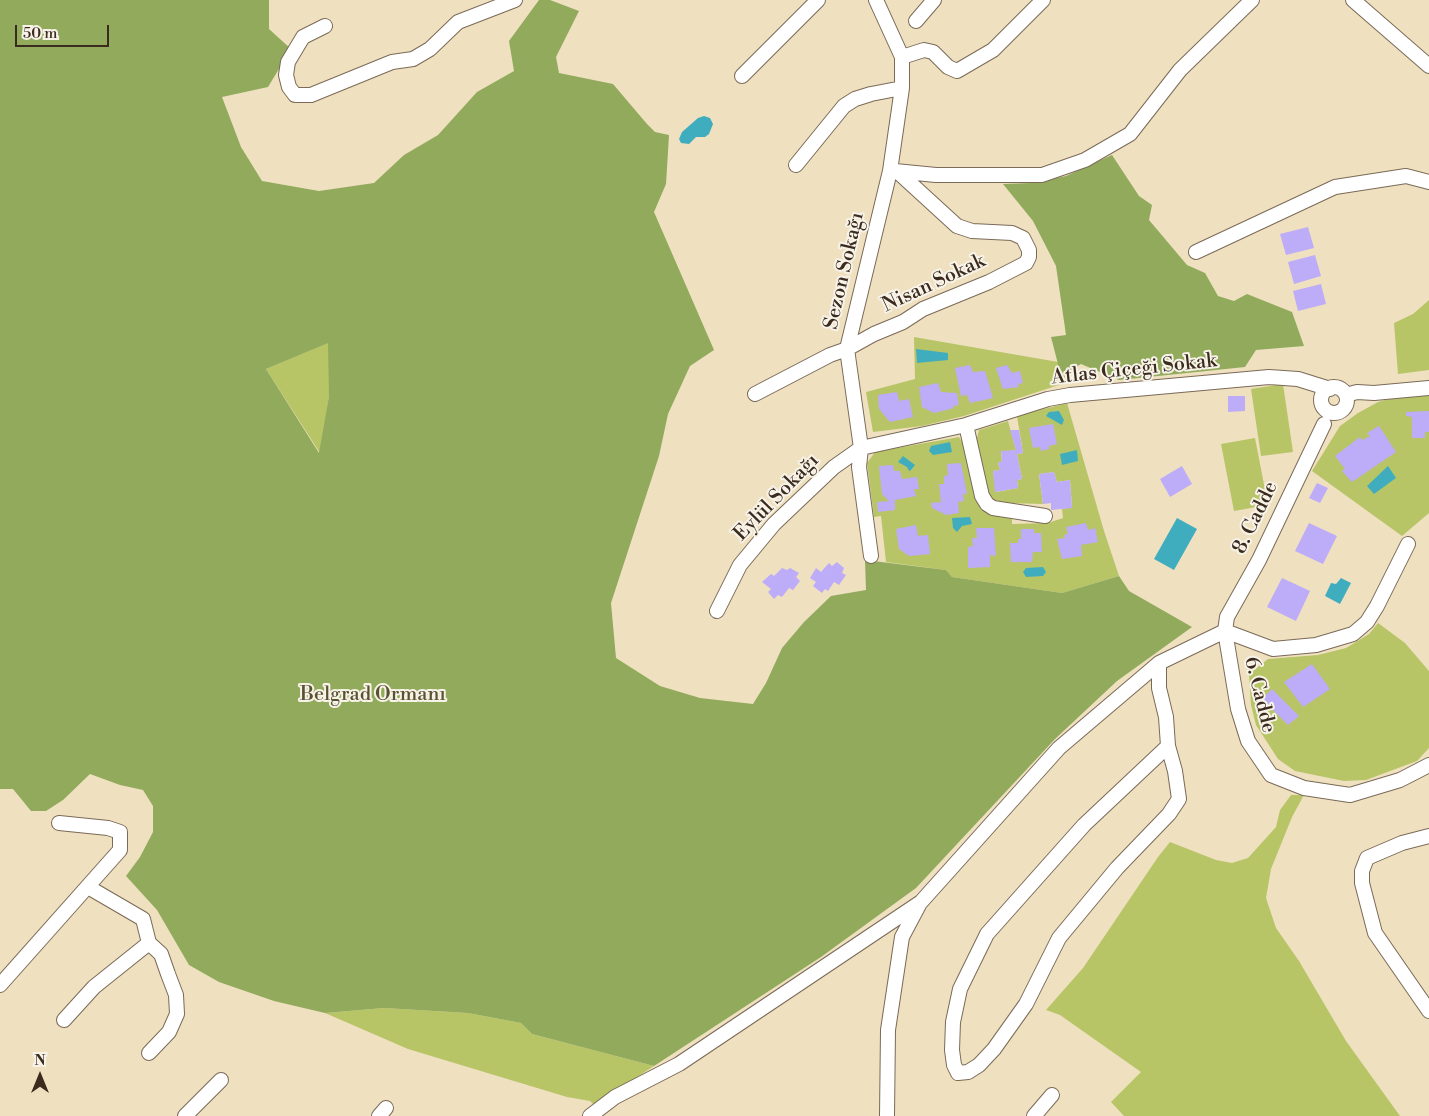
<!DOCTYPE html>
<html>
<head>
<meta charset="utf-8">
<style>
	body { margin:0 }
	#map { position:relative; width:1429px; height:1116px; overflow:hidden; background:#efe0c0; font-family:"Libre Bodoni",serif }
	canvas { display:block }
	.north { position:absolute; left:15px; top:1051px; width:50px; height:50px; -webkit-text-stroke:4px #f7f3e8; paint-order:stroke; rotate:0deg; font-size:14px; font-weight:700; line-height:20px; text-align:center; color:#3b2a1e }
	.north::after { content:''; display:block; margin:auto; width:18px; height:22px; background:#3b2a1e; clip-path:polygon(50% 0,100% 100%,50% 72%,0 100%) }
	.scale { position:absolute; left:15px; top:25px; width:94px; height:22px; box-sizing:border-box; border:2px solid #3b2a1e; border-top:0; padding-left:6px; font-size:15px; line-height:18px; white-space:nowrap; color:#3b2a1e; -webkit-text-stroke:4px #f7f3e8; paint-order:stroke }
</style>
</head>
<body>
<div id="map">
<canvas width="1429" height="1116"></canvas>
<div class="north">N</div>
<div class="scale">50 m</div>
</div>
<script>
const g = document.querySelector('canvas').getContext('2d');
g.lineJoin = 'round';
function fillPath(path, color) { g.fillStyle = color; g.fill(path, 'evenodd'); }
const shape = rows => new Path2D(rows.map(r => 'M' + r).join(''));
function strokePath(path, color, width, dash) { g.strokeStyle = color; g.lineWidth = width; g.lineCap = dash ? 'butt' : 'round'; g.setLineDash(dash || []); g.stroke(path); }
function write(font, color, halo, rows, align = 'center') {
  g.font = font + ' "Libre Bodoni",serif'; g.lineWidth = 4; g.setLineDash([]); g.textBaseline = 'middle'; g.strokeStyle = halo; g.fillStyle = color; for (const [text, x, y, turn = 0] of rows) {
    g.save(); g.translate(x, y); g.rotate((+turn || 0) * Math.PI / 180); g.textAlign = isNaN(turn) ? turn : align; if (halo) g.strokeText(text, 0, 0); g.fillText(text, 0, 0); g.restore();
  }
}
fillPath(shape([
	[1429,300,1429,370,1398,374,1394,323,1413,314],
	[914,337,1058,362,1068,382,964,416,922,426,873,432,866,392,915,379],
	[329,342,329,396,320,453,266,369],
	[1283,384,1293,452,1261,456,1251,389],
	[1429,395,1429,513,1402,536,1312,471,1340,426,1358,413,1378,402,1396,397],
	[1067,403,1104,531,1119,576,1062,593,952,577,946,570,886,562,881,516,874,517,867,463,875,452,959,437,964,445,974,490,983,510,1012,516,1012,524,1048,523,1063,518,1062,509,1072,507,1070,480,1057,482,1054,472,1039,474,1043,504,1006,503,994,500,987,493,976,442,979,430,1008,421,1016,450,1001,452,1002,461,998,463,1000,470,993,471,996,492,1018,488,1017,480,1022,479,1017,454,1023,453,1017,416],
	[1255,438,1268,505,1234,511,1221,444],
	[1378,623,1405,643,1429,671,1429,748,1417,761,1366,780,1344,781,1295,771,1278,759,1256,725,1251,705,1249,674,1268,659,1318,655,1346,648,1369,634],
	[1291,795,1304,795,1292,817,1271,869,1266,898,1276,928,1299,961,1346,1041,1400,1116,1124,1116,1111,1102,1141,1072,1060,1015,1046,1010,1083,968,1158,857,1170,842,1216,860,1232,863,1248,858,1276,827,1280,810],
	[384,1008,468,1013,521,1023,532,1034,654,1066,594,1105,590,1101,567,1097,408,1049,325,1013]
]), '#b7c567');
fillPath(shape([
	[0,0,269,0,269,29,291,49,268,87,222,97,241,147,262,181,319,191,374,183,404,155,438,135,477,92,514,71,509,41,539,0,550,0,579,11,556,57,559,73,613,84,647,124,655,132,669,135,666,184,654,212,714,350,690,366,668,414,659,456,611,603,616,658,660,686,700,698,753,704,766,683,782,648,804,622,831,596,866,590,865,560,946,570,952,577,1062,593,1119,576,1129,591,1192,627,1117,681,1055,739,916,888,821,957,654,1066,532,1034,521,1023,468,1013,384,1008,325,1013,274,1001,219,982,189,965,157,910,126,876,140,857,153,832,153,806,143,790,120,785,90,774,63,800,46,811,31,811,13,789,0,789],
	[328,343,329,396,319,453,266,369],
	[1112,155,1139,196,1152,205,1149,220,1187,265,1205,273,1218,296,1234,301,1247,294,1292,312,1304,346,1256,350,1245,367,1119,380,1081,364,1064,374,1059,368,1051,337,1066,335,1056,266,1033,221,1003,184,1031,183,1066,176]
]), '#91aa5c');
fillPath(shape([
	[704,116,710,118,713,124,709,134,705,137,696,137,689,144,681,143,679,139,682,132,698,118],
	[916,349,948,353,948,360,917,363],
	[1059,411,1064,420,1062,425,1046,416,1049,412],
	[950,442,952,452,933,455,929,451,931,446],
	[1077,450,1078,461,1062,465,1060,454],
	[903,456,915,465,911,470,909,471,907,467,898,462],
	[1388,466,1396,478,1374,494,1367,486],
	[970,517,972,524,962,526,957,532,953,528,952,518],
	[1177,518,1197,529,1174,570,1154,559],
	[1043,567,1046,572,1043,576,1026,577,1023,572,1026,568],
	[1341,578,1351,583,1340,604,1325,596,1331,583,1336,584]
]), '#40adbf');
fillPath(shape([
	[1308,227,1314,248,1286,255,1280,234],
	[1315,255,1321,276,1294,284,1288,262],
	[1321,284,1326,304,1298,311,1293,291],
	[970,365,973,372,985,371,993,398,970,403,967,395,961,396,955,368],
	[1007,365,1012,373,1020,371,1023,383,1018,384,1019,387,1003,389,996,368],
	[938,383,941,392,957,393,959,405,953,406,954,408,934,413,922,407,919,387],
	[897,392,899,401,909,399,913,417,890,422,879,409,878,395],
	[1228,396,1245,396,1245,411,1228,412],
	[1429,411,1429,432,1425,432,1425,438,1412,438,1412,417,1406,416,1406,412],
	[1053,424,1057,444,1049,446,1049,449,1041,451,1040,447,1033,448,1029,428],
	[1379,426,1396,452,1352,482,1342,471,1345,469,1335,456,1360,437,1362,440,1370,436,1367,433],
	[1010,430,1019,430,1023,453,1017,454,1022,479,1017,480,1018,488,995,492,993,471,1000,470,998,463,1002,461,1001,451,1016,450],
	[961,463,967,494,963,494,964,501,958,502,959,513,946,515,932,508,931,503,941,502,939,484,944,484,944,476,948,475,947,464],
	[893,465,894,471,900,471,902,479,917,477,919,489,914,489,916,496,895,500,895,510,878,512,877,502,889,501,882,494,879,466],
	[1182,466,1192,484,1170,497,1160,479],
	[1054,472,1057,482,1070,480,1072,508,1051,510,1051,503,1043,504,1039,474],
	[1317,483,1328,488,1320,503,1309,498],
	[1086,523,1088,530,1095,528,1098,542,1081,545,1082,556,1062,559,1057,539,1065,538,1064,535,1068,534,1066,527],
	[1309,523,1337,536,1323,564,1295,551],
	[916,525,918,536,928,535,930,554,909,556,899,549,896,529],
	[976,528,994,528,996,556,990,555,990,567,968,568,968,547,973,546,972,538,977,538],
	[1021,529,1034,529,1034,533,1041,533,1042,552,1033,552,1032,562,1011,562,1010,543,1018,543,1018,539,1021,539],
	[837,562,844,568,842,573,846,575,839,585,834,582,828,591,825,589,822,593,813,586,816,582,810,578,816,568,821,572,829,563,832,566],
	[782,568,787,570,790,568,799,573,796,577,800,581,793,590,789,588,782,597,778,595,774,599,768,592,771,589,762,582,771,574,774,576],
	[1282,578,1310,591,1296,621,1267,607],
	[1312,664,1330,689,1303,707,1284,682],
	[1272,689,1299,716,1288,725,1262,699]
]), '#bdacf8');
const minor = shape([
	[1353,0,1429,66],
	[916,21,934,0],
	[325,26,303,37,288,62,286,75,289,87,295,95,311,95,392,62,413,59,430,49,458,22,515,0],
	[902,57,924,50,933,52,948,67,957,71,993,50,1043,0],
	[742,76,818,0],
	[796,165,844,106,855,99,871,94,902,88],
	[895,171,936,175,1042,175,1085,160,1130,134,1180,70,1252,0],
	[1196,252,1335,187,1406,176,1429,182],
	'1321 400a13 13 0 1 1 26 0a13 13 0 1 1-26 0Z',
	[755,394,830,355,847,349,874,334,903,322,923,309,989,282,1026,263,1029,257,1029,250,1023,238,1012,233,972,231,957,226,898,172],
	[1346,395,1357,392,1374,393,1429,388],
	[1324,424,1259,560,1227,617,1225,631,1238,709,1248,741,1271,775,1304,788,1350,795,1400,780,1429,765],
	[966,425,982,496,987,504,993,508,1045,516],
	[871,556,859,467,861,448,847,349,890,171,902,88,902,57,876,0],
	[717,611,740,565,774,524,834,467,861,448,966,425,1048,399,1070,395,1269,377,1298,379,1330,389],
	[1159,663,1159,688,1166,717,1168,746,1175,771,1179,799,1169,814,1117,868,1059,938,1026,1004,994,1049,979,1065,968,1072,958,1073,954,1065,952,1050,953,1022,960,989,987,934,1084,825,1168,746],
	[1429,836,1402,843,1367,858,1362,871,1362,883,1375,933,1429,1011],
	[88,887,143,919,149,943,161,954,168,974,176,995,177,1014,169,1032,149,1053],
	[0,985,120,850,120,832,108,828,59,823],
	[64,1020,94,987,149,943],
	[185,1116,221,1080],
	[379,1116,386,1108],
	[590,1116,615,1097,679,1064,921,902,1059,748,1159,663,1225,631,1273,649,1316,645,1353,634,1367,622,1377,606,1408,544],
	[887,1116,888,1030,902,937,919,905],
	[1034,1116,1052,1095]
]);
strokePath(minor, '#7a6a57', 16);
strokePath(minor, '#fff', 14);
write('20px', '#3b2a1e', '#f7f3e8', [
	["Sezon Sokağı",845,271,-77],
	["Nisan Sokak",934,284,-25],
	["Atlas Çiçeği Sokak",1134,370,-6],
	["Eylül Sokağı",777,498,-46],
	["8. Cadde",1256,518,-64],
	["6. Cadde",1259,695,76]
]);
write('20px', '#5a5130', '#f7f3e8', [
	["Belgrad Ormanı",373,695]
]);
</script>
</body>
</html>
